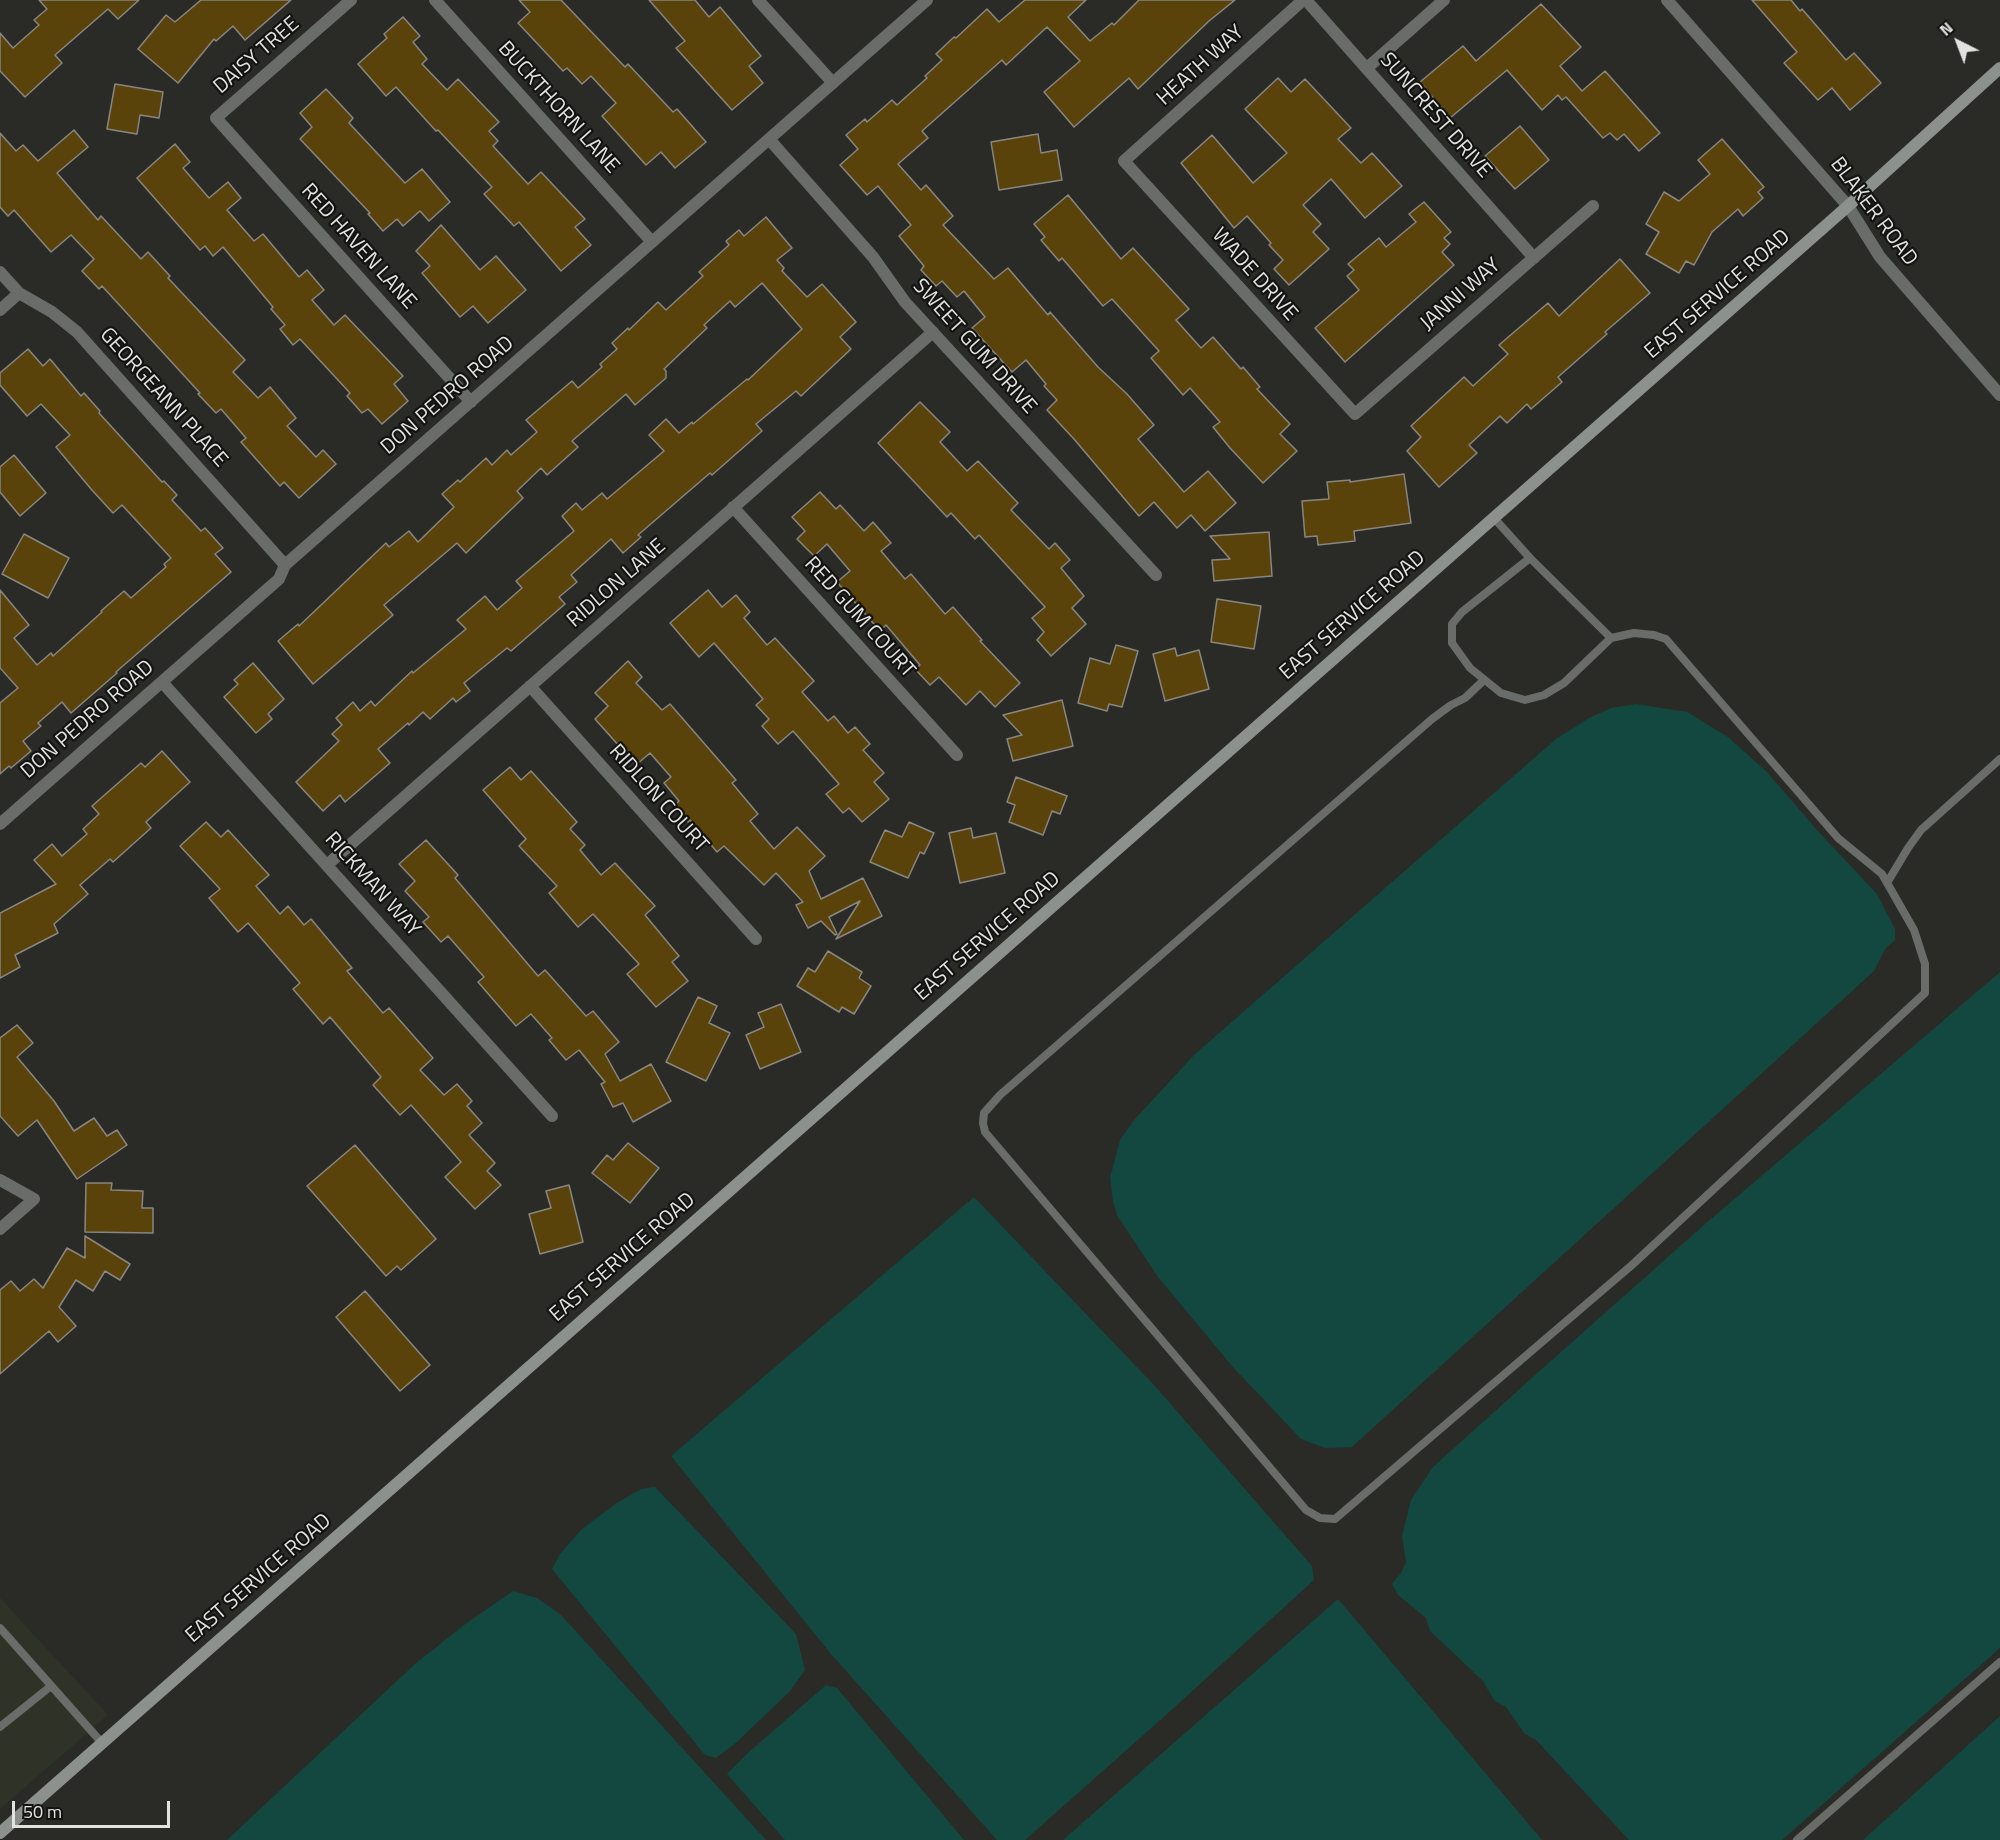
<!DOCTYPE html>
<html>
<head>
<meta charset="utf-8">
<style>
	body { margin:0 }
	#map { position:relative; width:2000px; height:1840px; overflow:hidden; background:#2a2b26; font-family:"Titillium Web",sans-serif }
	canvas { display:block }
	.north { position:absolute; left:1928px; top:12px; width:60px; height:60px; -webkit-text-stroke:4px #131311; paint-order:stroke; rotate:318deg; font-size:16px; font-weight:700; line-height:24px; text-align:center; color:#e2e3e0 }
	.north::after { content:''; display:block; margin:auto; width:21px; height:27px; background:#e2e3e0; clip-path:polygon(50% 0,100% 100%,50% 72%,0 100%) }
	.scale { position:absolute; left:12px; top:1801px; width:158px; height:27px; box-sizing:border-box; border:3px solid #e2e3e0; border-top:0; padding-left:8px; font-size:18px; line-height:21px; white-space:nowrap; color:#e2e3e0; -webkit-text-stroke:4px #131311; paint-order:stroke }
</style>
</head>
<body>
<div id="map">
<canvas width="2000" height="1840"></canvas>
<div class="north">N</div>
<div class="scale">50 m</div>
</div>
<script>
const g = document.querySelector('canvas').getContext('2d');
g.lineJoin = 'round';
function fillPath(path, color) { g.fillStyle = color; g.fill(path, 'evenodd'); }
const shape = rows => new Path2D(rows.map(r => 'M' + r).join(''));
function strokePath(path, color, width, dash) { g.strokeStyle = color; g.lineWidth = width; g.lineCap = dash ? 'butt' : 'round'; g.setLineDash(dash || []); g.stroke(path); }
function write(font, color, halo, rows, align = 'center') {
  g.font = font + ' "Titillium Web",sans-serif'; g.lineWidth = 4.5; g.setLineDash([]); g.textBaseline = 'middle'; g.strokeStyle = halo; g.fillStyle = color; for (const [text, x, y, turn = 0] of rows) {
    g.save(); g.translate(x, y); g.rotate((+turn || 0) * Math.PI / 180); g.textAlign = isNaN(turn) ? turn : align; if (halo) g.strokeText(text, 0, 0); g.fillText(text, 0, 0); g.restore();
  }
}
fillPath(shape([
	[0,1598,108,1715,0,1809]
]), '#2f3227');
fillPath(shape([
	[1636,704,1687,712,1728,737,1767,772,1816,829,1877,894,1895,929,1895,940,1885,949,1874,971,1352,1447,1325,1448,1301,1439,1232,1366,1158,1277,1117,1215,1113,1201,1110,1178,1120,1140,1135,1119,1195,1054,1556,739,1589,718,1611,708],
	[2000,972,2000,1648,1782,1840,1629,1840,1536,1740,1525,1734,1506,1707,1495,1701,1482,1680,1430,1631,1426,1618,1398,1595,1392,1584,1401,1573,1406,1562,1402,1536,1411,1500,1433,1467,1534,1376,1704,1225],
	[974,1197,1154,1385,1312,1566,1314,1580,1166,1715,1025,1840,997,1840,831,1654,671,1456],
	[655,1487,796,1634,805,1670,790,1691,737,1742,716,1758,705,1755,552,1569,560,1554,582,1529,617,1503,641,1489],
	[513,1591,537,1598,561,1615,766,1840,227,1840,415,1664,464,1625],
	[1338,1599,1542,1840,1063,1840],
	[826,1685,837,1688,964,1840,785,1840,727,1774,749,1752],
	[2000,1716,2000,1840,1863,1840]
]), '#12483f');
const building = shape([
	[39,0,139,0,118,19,108,9,55,55,62,63,25,97,0,71,0,33,13,48,39,25,34,20,47,9,39,0],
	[201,0,291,0,245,40,233,26,216,41,214,39,178,83,138,49,166,15,175,22,201,0],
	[519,0,561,0,625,67,628,64,673,112,677,109,706,142,675,168,661,152,646,165,602,116,616,103,591,76,582,84,567,68,563,71,518,23,530,12,519,0],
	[649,0,695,0,709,17,720,7,761,56,749,66,763,83,732,110,676,48,685,41,649,0],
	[1025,0,1086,0,1068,17,1090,41,1112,23,1114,25,1139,0,1235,0,1209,21,1138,89,1129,78,1074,127,1044,92,1080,61,1047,27,1006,65,1002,60,922,131,928,138,898,164,921,190,926,185,953,216,943,225,994,279,1008,268,1048,315,1050,312,1098,367,1127,394,1154,425,1138,439,1184,492,1208,471,1236,503,1205,531,1191,515,1177,528,1154,502,1139,516,1074,439,1047,410,1057,400,1044,386,1046,384,1026,360,1012,372,972,328,985,317,964,291,957,297,942,281,936,286,921,270,924,266,899,236,911,225,878,186,867,195,840,165,858,149,846,135,865,119,867,122,892,100,897,105,927,78,925,76,942,60,936,54,954,37,956,38,987,9,999,22,1025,0],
	[1752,0,1791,0,1800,11,1802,9,1846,60,1854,53,1881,83,1850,110,1832,88,1818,100,1784,63,1797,52,1752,0],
	[1541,4,1581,47,1560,66,1582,91,1605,71,1660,133,1639,151,1624,134,1617,140,1610,133,1603,138,1566,97,1562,100,1558,95,1542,110,1507,70,1450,118,1420,82,1463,46,1476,61,1541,4],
	[403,17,420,36,413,42,427,59,422,64,447,90,458,79,499,122,489,131,498,141,493,146,528,184,541,172,585,219,575,227,591,245,561,271,519,222,514,226,484,194,492,187,438,130,436,131,396,87,386,96,358,64,387,38,384,34,403,17],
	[1278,78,1291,92,1305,79,1351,128,1338,139,1361,163,1372,153,1402,186,1365,218,1331,179,1303,205,1321,224,1313,232,1329,249,1289,285,1274,269,1283,260,1269,245,1271,243,1247,216,1234,228,1181,163,1212,135,1253,183,1287,153,1245,109,1278,78],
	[115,84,163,92,159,118,140,115,137,134,107,129,115,84],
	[326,89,353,118,349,123,405,183,422,169,450,202,429,221,420,211,403,226,397,219,383,231,368,214,370,213,300,139,312,127,300,113,326,89],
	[1520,126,1549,160,1515,189,1485,156,1520,126],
	[74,130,88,147,57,173,98,220,101,216,141,259,148,252,170,276,168,278,245,360,233,372,258,398,270,387,296,418,287,426,316,457,323,450,336,464,299,498,284,482,280,486,241,442,246,438,221,409,216,413,198,394,200,393,102,286,99,289,82,271,94,259,71,235,51,252,14,210,8,216,0,207,0,133,16,151,23,145,38,161,74,130],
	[1038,134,1041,153,1057,150,1062,180,999,190,991,142,1038,134],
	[1722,139,1764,187,1758,192,1763,198,1743,216,1738,209,1712,232,1694,265,1686,261,1679,273,1646,254,1659,232,1646,224,1664,192,1679,201,1710,174,1698,160,1722,139],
	[175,144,190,162,183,168,209,198,228,182,241,198,227,210,254,241,263,234,299,277,307,270,324,290,312,300,334,325,345,315,403,376,394,384,408,401,382,424,368,409,362,413,347,396,350,393,300,339,293,345,280,329,285,325,271,309,273,307,223,247,213,256,205,246,200,250,137,178,175,144],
	[1068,195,1121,259,1133,248,1189,309,1176,320,1201,348,1213,337,1241,369,1243,367,1260,387,1257,389,1290,424,1280,434,1297,451,1263,483,1230,448,1213,427,1220,422,1190,388,1183,395,1151,358,1159,351,1112,299,1103,306,1062,258,1059,261,1041,240,1045,237,1034,224,1068,195],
	[1424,202,1451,232,1444,238,1450,244,1442,252,1454,265,1345,362,1315,328,1359,290,1347,276,1354,270,1348,264,1379,238,1386,247,1416,222,1409,214,1424,202],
	[766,217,792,248,777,260,784,268,782,271,807,297,822,284,856,322,840,337,851,349,801,396,796,391,756,424,762,431,712,475,710,473,638,535,641,537,623,553,611,539,571,575,577,582,559,597,565,604,511,651,507,648,464,683,470,691,456,702,453,698,430,719,423,712,409,725,408,723,378,749,390,763,345,802,340,795,323,811,296,782,339,741,332,734,342,725,336,718,353,702,360,711,371,701,375,706,412,671,413,673,466,629,457,620,485,596,497,610,522,588,516,581,574,531,562,516,576,503,582,510,602,493,607,499,664,451,649,435,666,419,679,433,692,422,693,424,747,379,748,380,802,329,762,283,735,307,730,301,704,325,707,328,664,369,666,371,666,378,635,405,626,394,572,441,578,447,547,475,541,468,517,491,523,498,466,553,457,543,384,605,393,615,313,684,278,641,298,624,299,626,386,543,389,547,409,531,418,542,454,507,442,494,458,480,460,482,486,458,492,465,507,450,511,455,537,432,526,420,572,381,578,388,602,367,600,364,617,349,612,343,628,328,629,330,658,302,666,310,703,276,699,272,729,245,726,241,739,230,744,236,766,217],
	[441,225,480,270,496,256,526,290,488,323,473,306,460,317,422,273,430,266,416,251,441,225],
	[1620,259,1650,293,1605,332,1607,334,1558,377,1562,382,1531,409,1527,404,1507,423,1500,416,1469,445,1477,453,1439,487,1407,451,1421,437,1411,426,1464,377,1473,386,1508,354,1499,345,1548,303,1559,316,1620,259],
	[28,349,43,366,50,359,81,396,84,393,100,411,99,413,162,482,164,481,177,495,172,500,201,531,205,528,223,548,215,554,231,572,116,672,117,673,71,713,62,702,38,723,41,726,23,741,31,751,11,768,9,766,0,774,0,703,18,688,0,668,0,590,29,625,14,638,37,665,51,653,53,656,102,612,101,611,124,591,131,598,166,567,164,564,171,558,122,505,113,513,91,489,56,447,70,435,41,404,27,416,0,385,0,373,28,349],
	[920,402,950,432,940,442,967,471,978,461,1018,503,1011,510,1049,549,1055,543,1070,560,1061,568,1084,596,1072,608,1086,624,1051,656,1037,640,1044,632,1032,618,1045,607,979,535,975,539,951,513,947,517,878,443,920,402],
	[14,455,46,493,20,516,0,492,0,467,14,455],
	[1404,474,1411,523,1354,531,1355,541,1318,545,1317,536,1305,537,1302,501,1329,499,1327,482,1350,480,1350,482,1404,474],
	[820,492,836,509,840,505,864,531,873,522,891,543,881,551,905,579,911,574,945,614,953,607,982,640,980,641,1020,683,995,707,980,691,966,705,939,677,930,685,915,669,920,665,886,625,880,631,837,582,850,571,827,544,814,556,797,539,805,531,792,517,820,492],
	[1269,532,1272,576,1214,581,1212,560,1230,559,1210,536,1269,532],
	[24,534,69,558,48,598,2,574,24,534],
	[708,590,722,607,736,595,750,612,744,618,767,645,775,638,814,681,802,692,828,721,834,716,848,733,855,727,870,744,863,750,884,773,874,782,889,799,862,822,849,808,843,813,826,794,839,784,793,731,778,744,762,726,769,719,756,705,763,699,714,643,699,657,670,623,708,590],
	[1217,599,1261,606,1254,649,1211,642,1217,599],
	[1116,645,1138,651,1122,707,1109,704,1107,711,1078,703,1090,658,1110,664,1116,645],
	[1175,648,1177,656,1199,650,1209,689,1165,701,1153,654,1175,648],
	[628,661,642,677,636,683,662,710,670,704,736,780,732,783,758,814,750,821,774,849,797,827,825,856,809,871,821,899,863,878,882,916,836,939,860,901,829,917,837,934,835,935,821,921,808,928,796,905,803,902,776,873,764,885,724,846,717,852,690,820,688,822,674,806,679,801,664,783,671,777,650,753,636,765,595,719,608,706,595,693,628,661],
	[253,663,284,699,268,714,272,719,256,733,224,697,238,684,234,680,253,663],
	[1062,700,1073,746,1013,761,1007,739,1022,735,1003,715,1062,700],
	[162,751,190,782,146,822,151,828,113,862,110,859,80,885,88,894,54,924,58,933,15,955,20,967,0,978,0,913,56,884,34,860,52,844,62,856,87,834,83,829,99,814,92,806,141,763,145,767,162,751],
	[510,767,521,780,531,771,577,822,570,829,585,845,580,850,601,875,615,863,655,906,645,915,679,956,672,962,688,981,656,1007,627,974,639,964,593,914,578,927,549,893,557,886,519,846,526,839,483,790,510,767],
	[1016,777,1067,796,1060,814,1052,811,1043,835,1009,822,1015,805,1007,802,1016,777],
	[206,822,221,837,228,830,269,875,256,886,280,914,288,906,304,925,311,919,352,968,347,971,383,1013,389,1008,433,1058,420,1070,444,1095,457,1084,472,1101,467,1106,482,1123,469,1135,495,1163,487,1171,501,1185,475,1209,445,1177,461,1162,411,1105,400,1115,373,1085,381,1077,330,1017,323,1024,293,989,300,983,248,923,238,932,209,898,220,889,180,846,206,822],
	[909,822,934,833,924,854,920,852,908,878,870,862,885,830,902,837,909,822],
	[971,828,973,838,996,833,1005,873,960,883,949,833,971,828],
	[426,840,458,875,455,878,538,976,545,970,586,1016,593,1011,619,1042,605,1054,620,1081,651,1064,671,1101,633,1122,623,1103,613,1107,601,1084,605,1082,579,1050,566,1060,549,1040,552,1038,531,1014,516,1026,478,982,484,977,448,936,441,942,423,922,429,917,405,891,415,881,399,864,426,840],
	[828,951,862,972,859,978,871,986,854,1014,842,1007,839,1012,797,986,808,968,815,972,828,951],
	[698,997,717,1006,709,1023,730,1033,706,1081,666,1062,698,997],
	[781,1004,801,1052,760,1069,746,1035,764,1027,758,1013,781,1004],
	[17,1025,33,1043,17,1057,54,1101,74,1131,94,1118,107,1136,117,1130,127,1145,77,1179,37,1120,18,1136,0,1116,0,1038,17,1025],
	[628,1143,659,1168,630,1203,592,1173,607,1155,613,1160,628,1143],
	[355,1145,436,1239,401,1270,397,1266,386,1276,307,1186,355,1145],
	[86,1183,112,1183,111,1190,143,1191,142,1208,153,1208,153,1233,85,1232,86,1183],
	[569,1185,583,1242,540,1254,529,1214,551,1208,546,1191,569,1185],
	[85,1236,130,1264,120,1280,105,1271,93,1291,76,1280,59,1307,76,1326,58,1342,49,1331,0,1374,0,1290,11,1281,20,1291,34,1279,43,1288,67,1248,85,1258,85,1236],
	[365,1291,430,1365,400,1391,336,1317,365,1291]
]);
fillPath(building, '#5a430a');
strokePath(building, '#898681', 1.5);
strokePath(shape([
	[1494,518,1530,558,1462,612,1452,624,1452,643,1470,668,1501,693,1525,700,1544,695,1564,683,1611,638,1530,558],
	[1484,680,1465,698,1451,705,1432,719,1000,1095,984,1113,983,1123,985,1132,1306,1510,1320,1518,1335,1519,1632,1265,1925,993,1925,964,1914,930,1882,874,1838,838,1666,639,1654,635,1634,633,1611,638],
	[1887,883,1908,848,1921,830,2000,759],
	[0,1628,102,1743],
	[0,1727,51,1686],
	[1797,1840,2000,1662]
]), '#6a6c6a', 8);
strokePath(shape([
	[351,0,216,118,471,402],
	[435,0,652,242],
	[758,0,833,83],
	[1303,0,1124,161,1355,414,1593,206],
	[1306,0,1534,258],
	[1667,0,1848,206,1880,257,2000,395],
	[1367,68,1444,0],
	[769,139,873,257,905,302,1156,575],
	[0,272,19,293,52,312,77,332,285,565],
	[0,310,19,293],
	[733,507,957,755],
	[162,682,552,1116],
	[530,686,756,939],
	[0,824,279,579,285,565,927,0],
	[327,865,933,332],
	[0,1180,34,1199,0,1229]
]), '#6a6c6a', 12);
strokePath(shape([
	[0,1833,1848,206,2000,68]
]), '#8d918e', 12);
write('21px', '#e2e3e0', '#131311', [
	["DAISY TREE",257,56,-41],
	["HEATH WAY",1201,66,-42],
	["BUCKTHORN LANE",558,108,48],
	["SUNCREST DRIVE",1435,116,49],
	["BLAKER ROAD",1873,212,53],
	["RED HAVEN LANE",358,247,48],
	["WADE DRIVE",1254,275,48],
	["JANNI WAY",1461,295,-41],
	["EAST SERVICE ROAD",1718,295,-41],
	["SWEET GUM DRIVE",974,347,48],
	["DON PEDRO ROAD",448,396,-41],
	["GEORGEANN PLACE",163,398,48],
	["RIDLON LANE",617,584,-41],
	["EAST SERVICE ROAD",1353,616,-41],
	["RED GUM COURT",859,618,48],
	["DON PEDRO ROAD",88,720,-41],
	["RIDLON COURT",658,799,48],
	["RICKMAN WAY",372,885,48],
	["EAST SERVICE ROAD",988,937,-41],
	["EAST SERVICE ROAD",623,1258,-41],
	["EAST SERVICE ROAD",259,1579,-41]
]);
</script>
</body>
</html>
